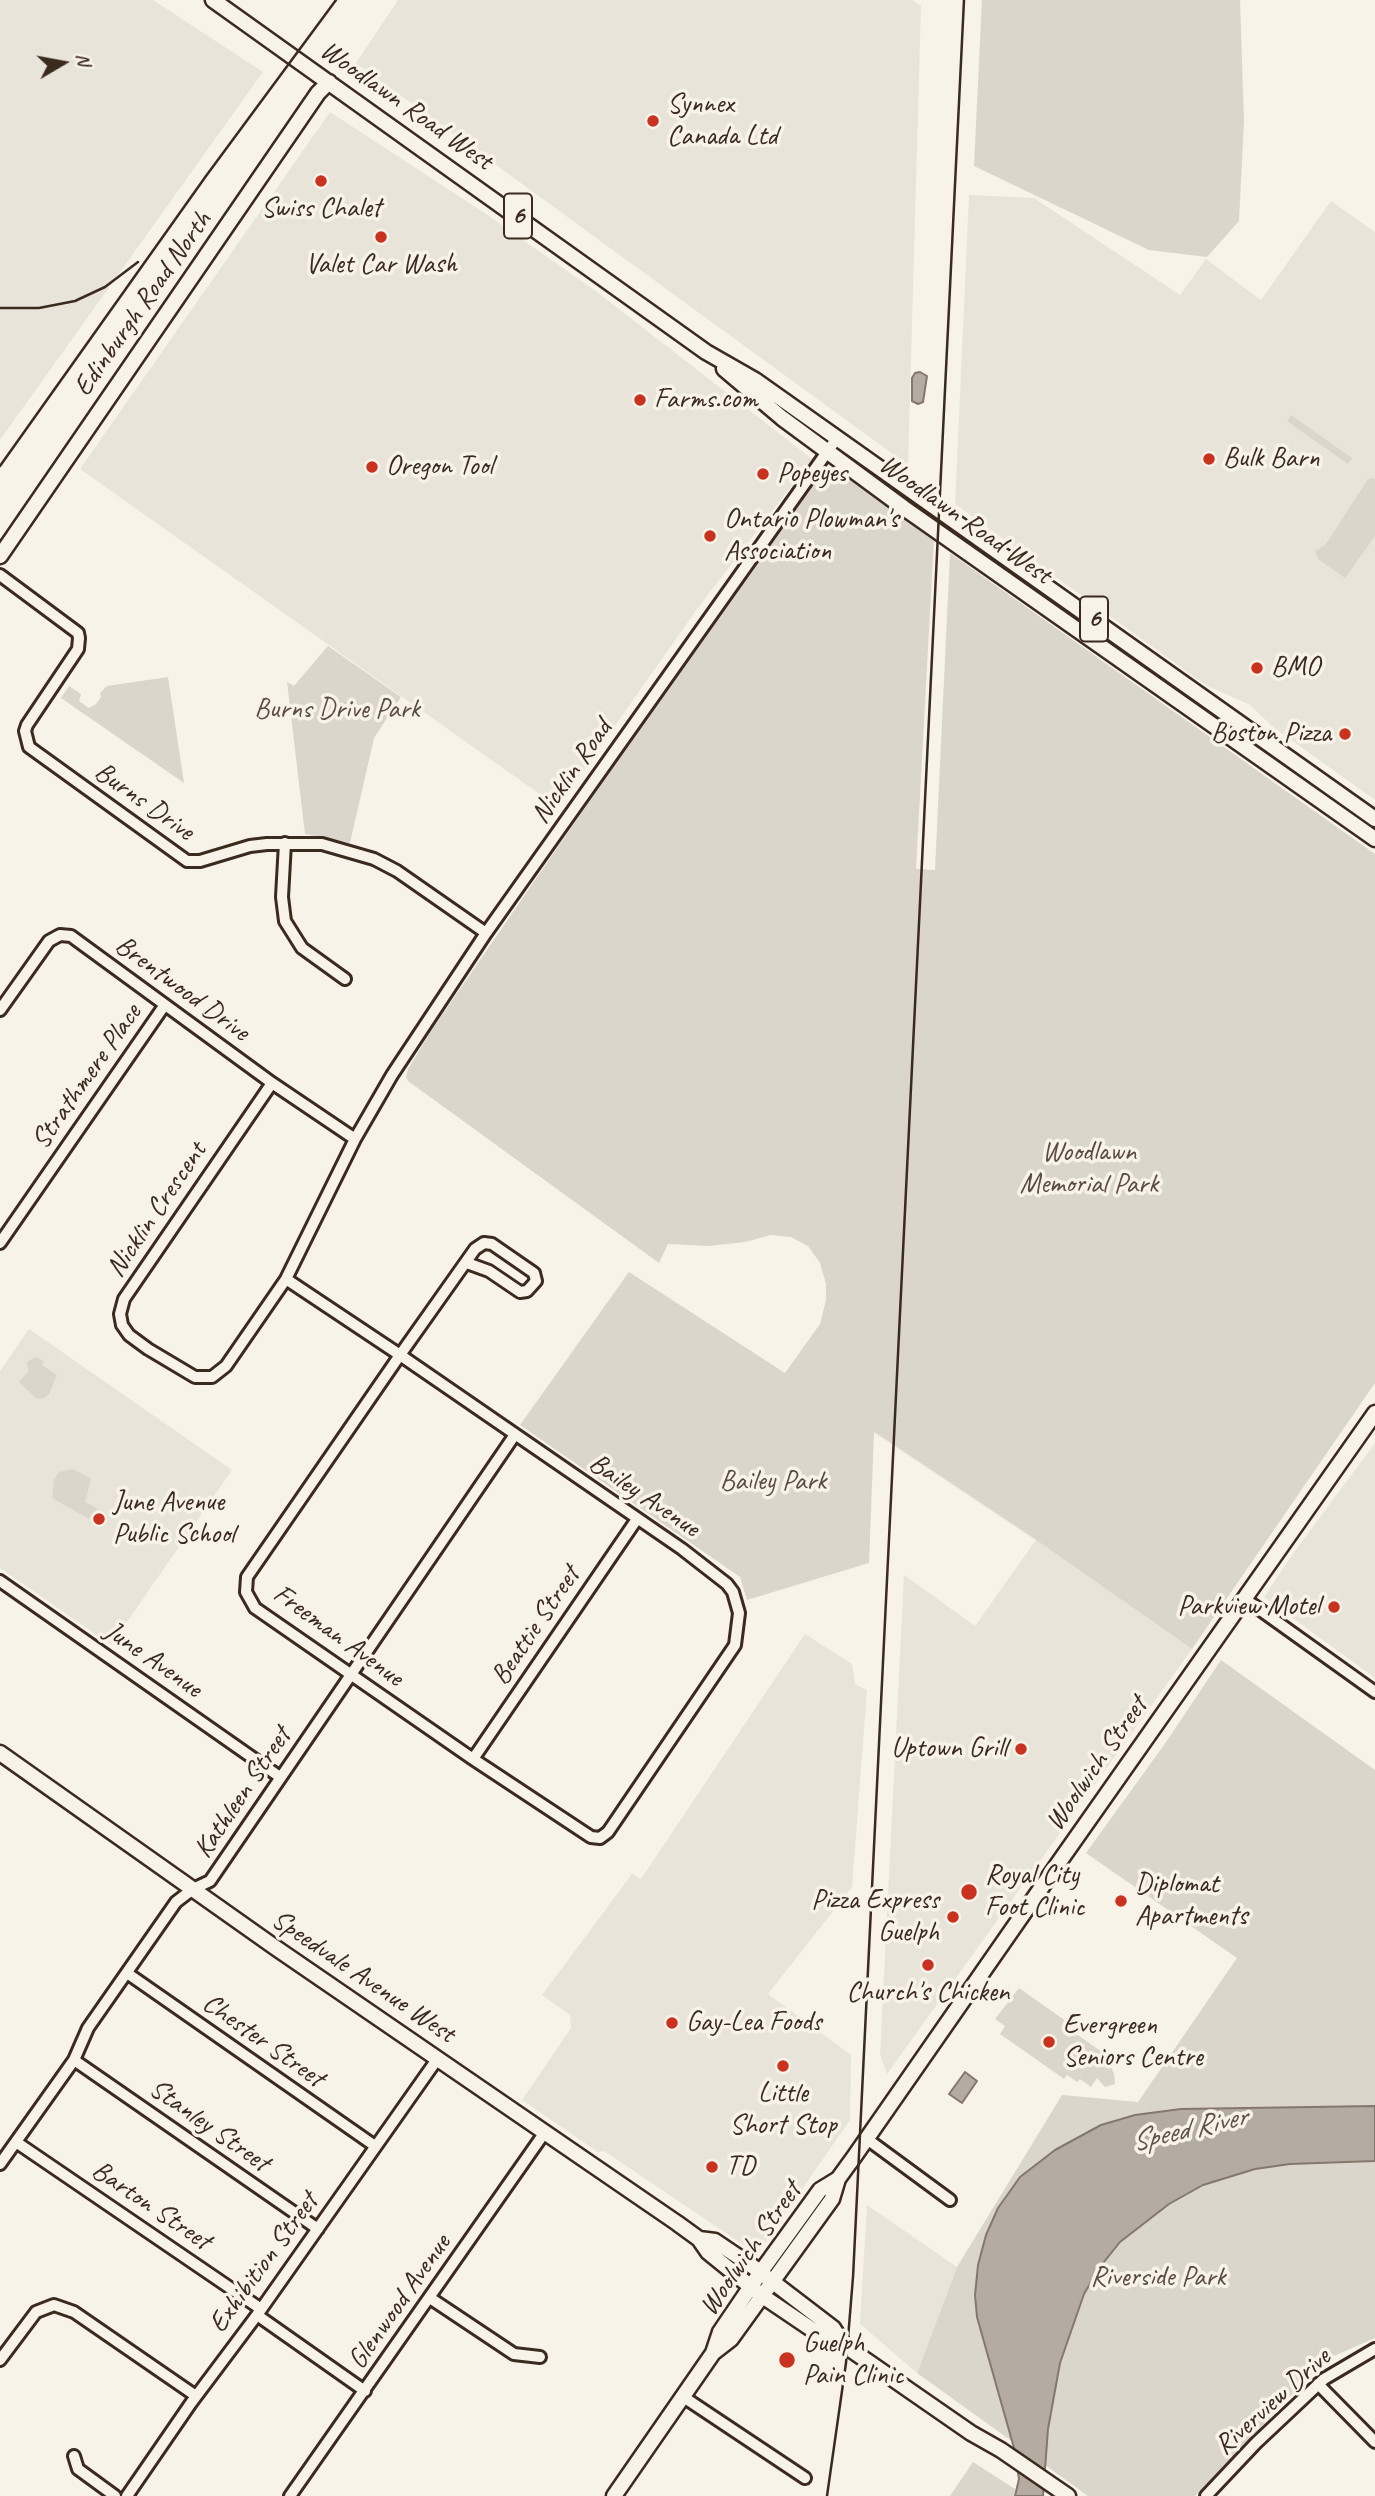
<!DOCTYPE html>
<html>
<head>
<meta charset="utf-8">
<style>
	body { margin:0 }
	#map { position:relative; width:1375px; height:2496px; overflow:hidden; background:#f7f3e8; font-family:Caveat,sans-serif }
	canvas { display:block }
	.north { position:absolute; left:28px; top:28px; width:70px; height:70px; -webkit-text-stroke:5px #f7f3e8; paint-order:stroke; rotate:80deg; font-size:19px; font-weight:700; line-height:28px; text-align:center; color:#3b2a1e }
	.north::after { content:''; display:block; margin:auto; width:24px; height:32px; background:#3b2a1e; clip-path:polygon(50% 0,100% 100%,50% 72%,0 100%) }
</style>
</head>
<body>
<div id="map">
<canvas width="1375" height="2496"></canvas>
<div class="north">N</div>
</div>
<script>
const g = document.querySelector('canvas').getContext('2d');
g.lineJoin = 'round';
function fillPath(path, color) { g.fillStyle = color; g.fill(path, 'evenodd'); }
const shape = rows => new Path2D(rows.map(r => 'M' + r).join(''));
function strokePath(path, color, width, dash) { g.strokeStyle = color; g.lineWidth = width; g.lineCap = dash ? 'butt' : 'round'; g.setLineDash(dash || []); g.stroke(path); }
function write(font, color, halo, rows, align = 'center') {
  g.font = font + ' Caveat,sans-serif'; g.lineWidth = 7; g.setLineDash([]); g.textBaseline = 'middle'; g.strokeStyle = halo; g.fillStyle = color; for (const [text, x, y, turn = 0] of rows) {
    g.save(); g.translate(x, y); g.rotate((+turn || 0) * Math.PI / 180); g.textAlign = isNaN(turn) ? turn : align; if (halo) g.strokeText(text, 0, 0); g.fillText(text, 0, 0); g.restore();
  }
}
fillPath(shape([
	[0,0,153,0,263,72,0,440],
	[398,0,912,0,921,6,908,465,356,63],
	[330,112,486,214,597,292,812,459,697,609,558,807,80,469],
	[969,195,1034,198,1180,295,1206,259,1261,300,1331,201,1375,232,1375,800,1273,727,1250,705,1204,684,955,504],
	[29,1329,232,1470,111,1645,0,1568,0,1371],
	[1375,1443,1375,1678,1264,1597,1292,1555],
	[1036,1540,1192,1649,887,2074,880,2055,904,1575,975,1626],
	[805,1634,852,1664,855,1684,867,1690,852,1887,768,1994,851,2055,850,2120,757,2254,604,2151,598,2152,522,2100,571,2028,570,2015,542,1995,632,1874,641,1879],
	[867,2205,957,2267,917,2373,860,2324]
]), '#e9e4d9');
fillPath(shape([
	[982,0,1240,0,1244,121,1239,221,1207,257,1149,250,974,166],
	[1291,415,1352,458,1348,464,1287,421],
	[833,471,845,473,930,532,934,539,916,869,935,870,950,553,1375,854,1375,1383,1192,1649,1036,1540,874,1432,869,1563,747,1600,740,1577,520,1425,629,1272,785,1373,820,1324,826,1300,826,1284,820,1263,808,1246,791,1237,771,1235,745,1242,709,1246,668,1244,659,1263,408,1081,406,1077,408,1069,431,1031,713,622,820,476],
	[1373,478,1375,480,1375,536,1345,578,1318,559,1315,551,1326,544,1368,479],
	[328,646,401,697,374,738,350,843,305,834,287,682,294,686],
	[168,677,184,783,61,698,69,686,81,694,79,701,89,708,96,704,101,697,100,693,107,686],
	[35,1357,44,1361,42,1365,57,1375,49,1394,44,1398,37,1399,19,1382,28,1372,27,1362],
	[74,1469,91,1479,85,1502,97,1508,89,1519,52,1498,54,1479,59,1472],
	[1221,1660,1375,1770,1375,2338,1325,2360,1195,2496,1088,2496,917,2373,957,2267,1062,2095,1138,2102,1237,1958,1086,1853,1164,1745],
	[1019,1988,1073,2026,1071,2030,1099,2050,1104,2051,1114,2074,1115,2084,1105,2087,1097,2078,1091,2087,1080,2079,1077,2082,1067,2075,1064,2079,1000,2034,1005,2026,995,2019],
	[973,2462,1015,2489,1014,2496,950,2496]
]), '#dbd6cb');
const water = shape([
	[920,372,927,376,923,402,918,404,912,401,912,378,915,373,920,372],
	[965,2072,977,2081,962,2103,949,2094,965,2072],
	[1375,2106,1375,2161,1290,2164,1255,2169,1203,2185,1169,2204,1120,2242,1100,2267,1084,2294,1060,2363,1048,2429,1043,2496,1015,2496,1019,2479,1014,2448,977,2317,975,2295,978,2265,986,2235,998,2208,1020,2177,1055,2150,1101,2125,1135,2115,1181,2109,1375,2106]
]);
fillPath(water, '#b4aca0');
strokePath(water, '#84786c', 2);
const minor = shape([
	[0,575,78,633,79,638,78,649,27,725,25,731,29,747,187,861,200,861,250,846,267,844,322,844,374,859,397,871,486,933],
	[285,843,282,897,285,921,302,948,345,979],
	[0,1010,49,941,60,935,71,936,272,1083,355,1139],
	[272,1083,124,1299,120,1314,122,1325,129,1335,148,1349,195,1377,212,1377,226,1366,286,1279,355,1139,392,1075,486,933,837,438],
	[0,1243,164,1006],
	[286,1279,400,1355,682,1549,727,1584,733,1592,739,1613,735,1645,608,1832,600,1838,591,1837,473,1759,255,1608,246,1592,247,1577,400,1355,475,1249,484,1243,492,1244,534,1273,536,1281,527,1291,520,1292,489,1271,467,1263],
	[0,1581,280,1777],
	[1245,1599,1375,1692],
	[473,1759,637,1519],
	[127,1973,375,2146],
	[74,2060,318,2229],
	[867,2139,950,2200],
	[16,2142,261,2309],
	[0,2164,74,2060,88,2028,176,1902,193,1889,210,1881,514,1436],
	[430,2298,514,2354,540,2357],
	[257,2315,365,2391],
	[0,2360,36,2312,54,2305,74,2312,196,2396],
	[1318,2384,1375,2442],
	[682,2396,805,2478],
	[74,2456,78,2469,115,2496],
	[127,2496,191,2403,257,2315,438,2058],
	[290,2496,545,2132],
	[1206,2496,1256,2443,1324,2379,1375,2349]
]);
const major = shape([
	[213,0,706,352,755,380,1375,819],
	[724,369,782,418,904,508,1375,839],
	[0,556,318,93,329,82],
	[0,1753,276,1948,677,2223,699,2239,708,2252,761,2295,829,2341,844,2345,971,2433,1001,2450,1068,2496],
	[699,2239,715,2241,752,2266,833,2328,844,2345],
	[713,2353,720,2332,760,2273,820,2190,838,2179,854,2157,1062,1858,1375,1413],
	[614,2496,713,2353,731,2339,832,2199,838,2179]
]);
strokePath(minor, '#3b2a1e', 16);
strokePath(major, '#3b2a1e', 19);
strokePath(minor, '#f7f3e8', 10);
strokePath(major, '#f7f3e8', 14);
strokePath(shape([
	[0,308,39,308,75,301,105,287,138,262],
	[0,466,206,176,336,0],
	[827,2496,846,2363,853,2277,964,0]
]), '#3b2a1e', 2.5);
for (const [x, y, r, color] of [
	[653,121,7,"#c8321e"],
	[321,181,7,"#c8321e"],
	[381,237,7,"#c8321e"],
	[640,400,7,"#c8321e"],
	[1209,459,7,"#c8321e"],
	[372,467,7,"#c8321e"],
	[763,474,7,"#c8321e"],
	[710,536,7,"#c8321e"],
	[1257,668,7,"#c8321e"],
	[1345,734,7,"#c8321e"],
	[99,1519,7,"#c8321e"],
	[1334,1607,7,"#c8321e"],
	[1021,1749,7,"#c8321e"],
	[969,1892,9,"#c8321e"],
	[1121,1901,7,"#c8321e"],
	[953,1917,7,"#c8321e"],
	[928,1965,7,"#c8321e"],
	[672,2023,7,"#c8321e"],
	[1049,2042,7,"#c8321e"],
	[783,2066,7,"#c8321e"],
	[712,2167,7,"#c8321e"],
	[787,2360,9,"#c8321e"]
]) { const dot = new Path2D(); dot.arc(x, y, r, 0, 2 * Math.PI); g.fillStyle = color; g.fill(dot); strokePath(dot, '#f7f3e8', 2.5); }
for (const [x, y, w] of [
	[518,216,28],
	[1094,619,28]
]) { const box = new Path2D(); box.roundRect(x - w / 2, y - 22.5, w, 45, 5); g.fillStyle = '#f7f3e8'; g.fill(box); strokePath(box, '#3b2a1e', 2); }
write('bold 26px', '#3b2a1e', null, [
	["6",518,216],
	["6",1094,619]
]);
write('28px', '#3b2a1e', '#f7f3e8', [
	["Synnex",667,105],
	["Canada Ltd",667,137],
	["Swiss Chalet",321,209,"center"],
	["Valet Car Wash",381,265,"center"],
	["Farms.com",654,400],
	["Bulk Barn",1223,459],
	["Oregon Tool",386,467],
	["Popeyes",777,474],
	["Ontario Plowman's",724,520],
	["Association",724,552],
	["BMO",1271,668],
	["Boston Pizza",1331,734,"right"],
	["June Avenue",113,1503],
	["Public School",113,1535],
	["Parkview Motel",1320,1607,"right"],
	["Uptown Grill",1007,1749,"right"],
	["Royal City",985,1876],
	["Foot Clinic",985,1908],
	["Diplomat",1135,1885],
	["Apartments",1135,1917],
	["Pizza Express",939,1901,"right"],
	["Guelph",939,1933,"right"],
	["Church's Chicken",928,1993,"center"],
	["Gay-Lea Foods",686,2023],
	["Evergreen",1063,2026],
	["Seniors Centre",1063,2058],
	["Little",783,2094,"center"],
	["Short Stop",783,2126,"center"],
	["TD",726,2167],
	["Guelph",803,2344],
	["Pain Clinic",803,2376]
], 'left');
write('28px', '#3b2a1e', '#f7f3e8', [
	["Woodlawn Road West",406,106,35],
	["Edinburgh Road North",143,304,-55],
	["Woodlawn Road West",965,520,35],
	["Nicklin Road",572,772,-55],
	["Burns Drive",144,802,35],
	["Brentwood Drive",182,989,36],
	["Strathmere Place",87,1077,-55],
	["Nicklin Crescent",157,1210,-56],
	["Bailey Avenue",644,1496,34],
	["Beattie Street",536,1626,-56],
	["Freeman Avenue",338,1636,36],
	["June Avenue",153,1660,35],
	["Woolwich Street",1097,1764,-55],
	["Kathleen Street",243,1793,-56],
	["Speedvale Avenue West",363,1977,34],
	["Chester Street",263,2041,35],
	["Stanley Street",209,2126,35],
	["Barton Street",151,2206,34],
	["Woolwich Street",751,2249,-55],
	["Exhibition Street",264,2263,-54],
	["Glenwood Avenue",400,2302,-55],
	["Riverview Drive",1273,2402,-42]
]);
write('28px', '#5b4c41', '#f7f3e8', [
	["Burns Drive Park",337,710],
	["Woodlawn",1089,1153],
	["Memorial Park",1089,1185],
	["Bailey Park",773,1482],
	["Riverside Park",1158,2278]
]);
write('italic 30px', '#5f5145', '#f7f3e8', [
	["Speed River",1189,2130,-13]
]);
</script>
</body>
</html>
